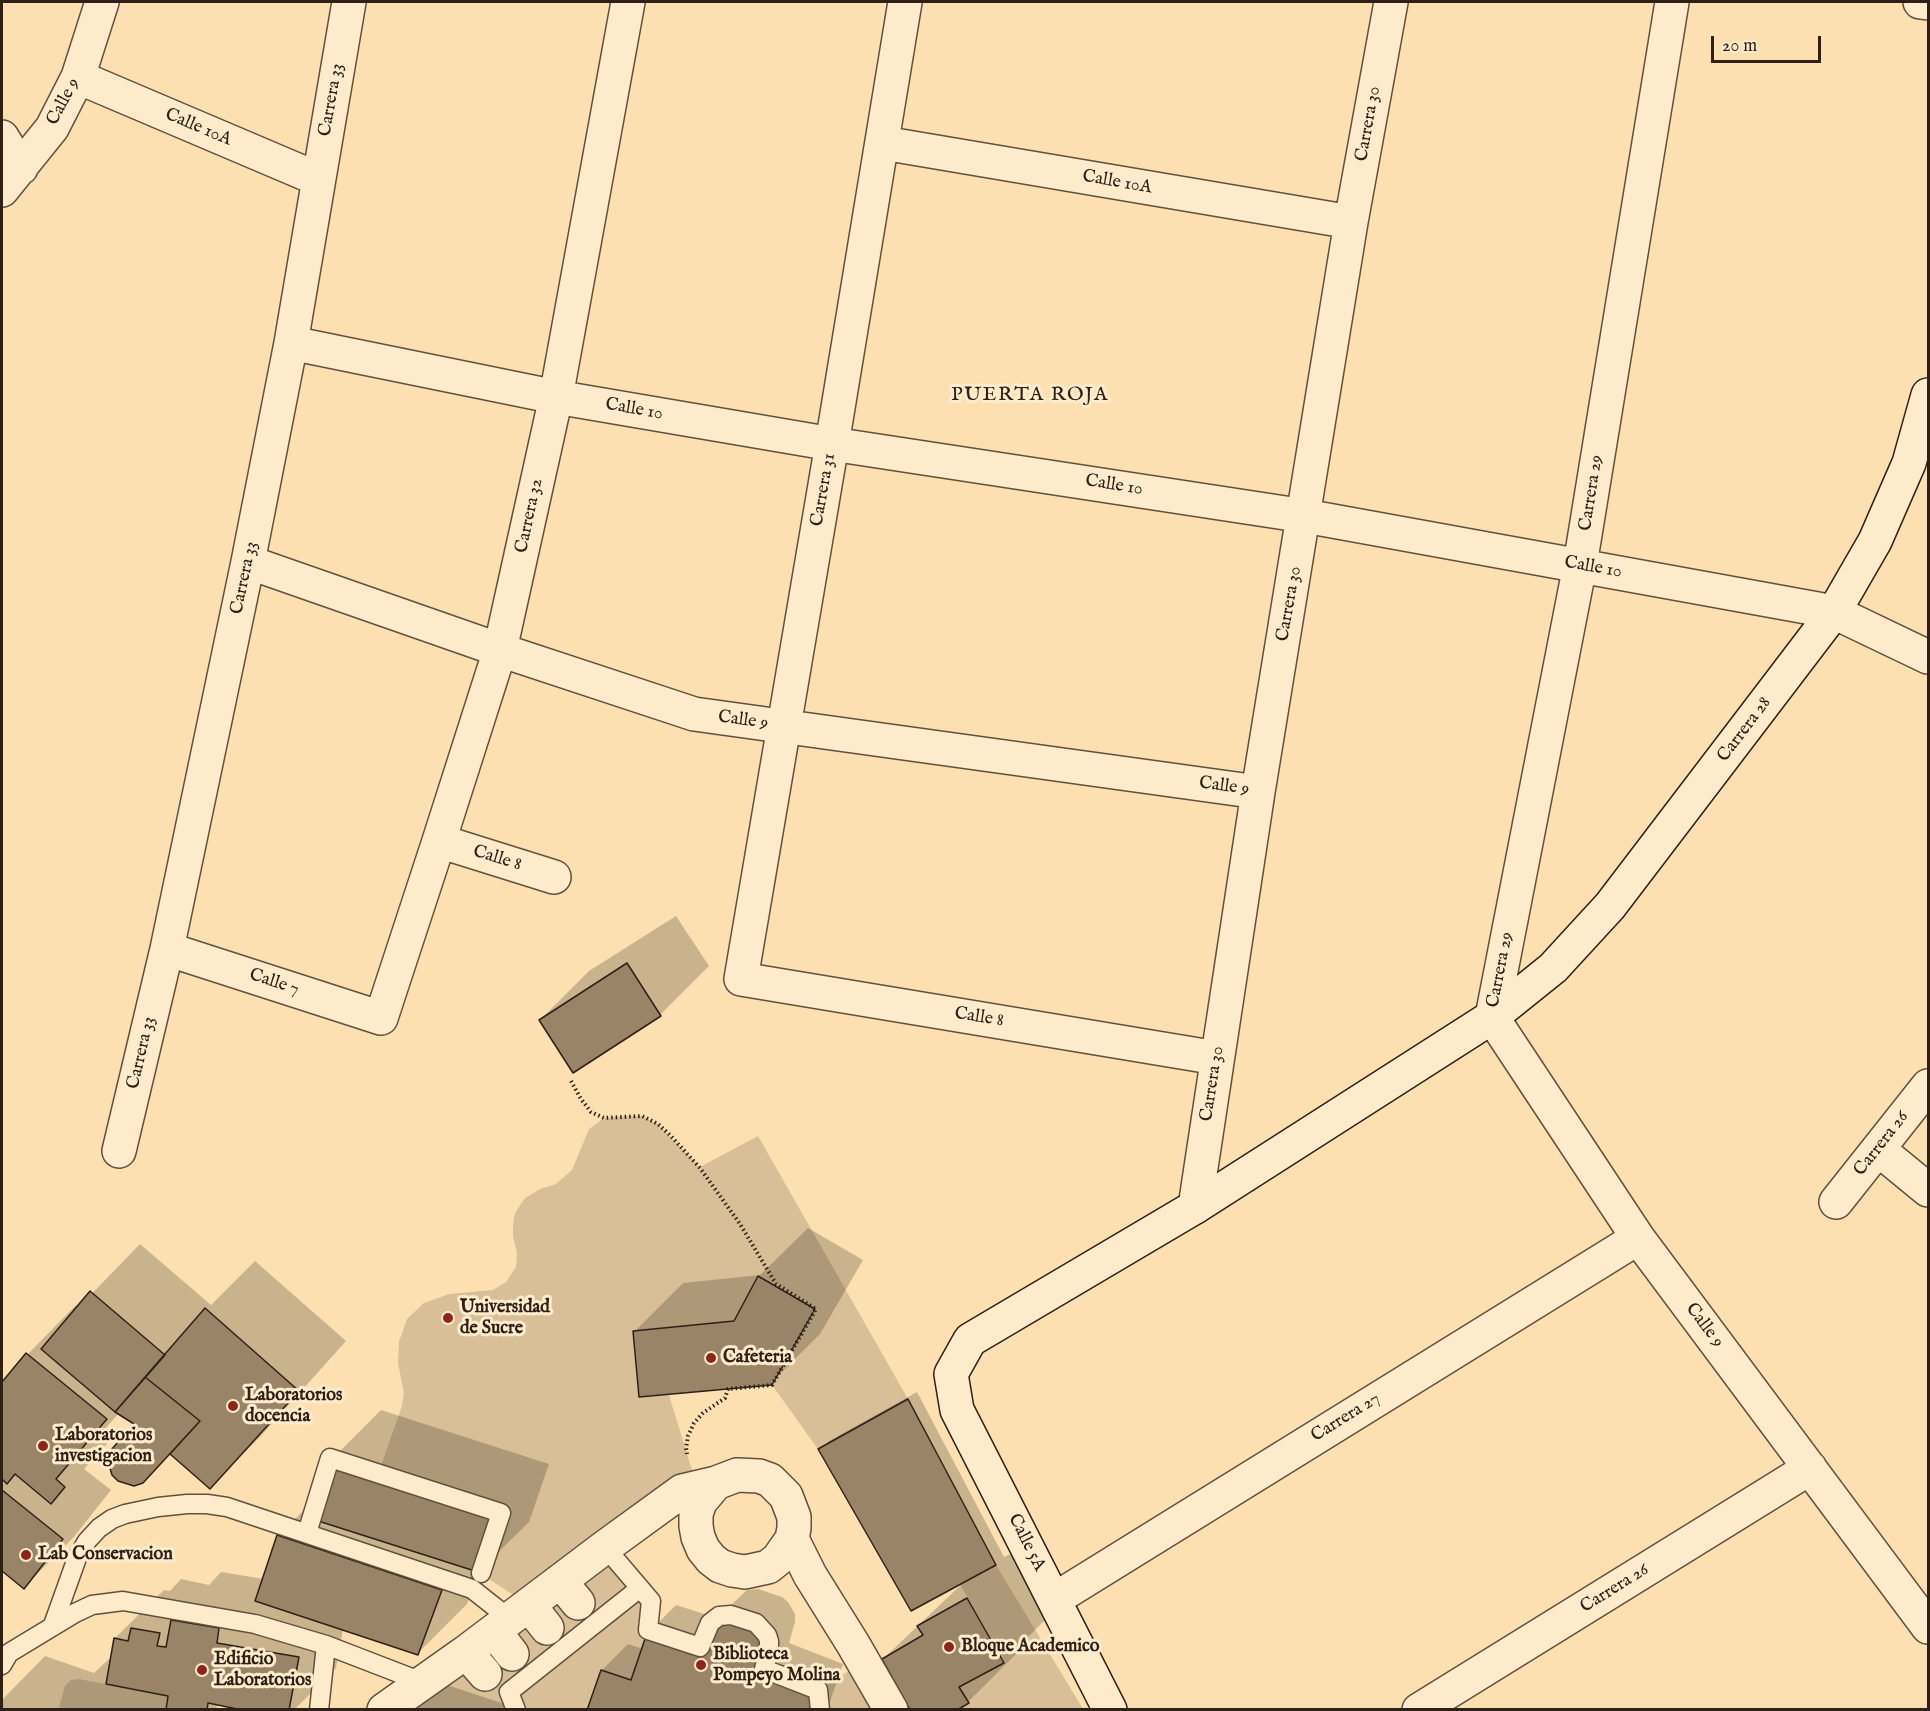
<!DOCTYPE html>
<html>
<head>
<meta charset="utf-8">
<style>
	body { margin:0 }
	#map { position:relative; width:1930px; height:1711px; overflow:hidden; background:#fce0b1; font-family:"IM FELL English",serif }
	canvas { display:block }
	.frame { position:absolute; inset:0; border:3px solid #2f2017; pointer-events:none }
	.scale { position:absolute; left:1711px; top:36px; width:110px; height:27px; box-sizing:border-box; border:3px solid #2f2017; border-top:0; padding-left:8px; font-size:18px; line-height:21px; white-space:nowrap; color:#2f2017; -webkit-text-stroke:4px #fdebcc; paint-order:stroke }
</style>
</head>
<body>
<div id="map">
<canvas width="1930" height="1711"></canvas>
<div class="frame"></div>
<div class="scale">20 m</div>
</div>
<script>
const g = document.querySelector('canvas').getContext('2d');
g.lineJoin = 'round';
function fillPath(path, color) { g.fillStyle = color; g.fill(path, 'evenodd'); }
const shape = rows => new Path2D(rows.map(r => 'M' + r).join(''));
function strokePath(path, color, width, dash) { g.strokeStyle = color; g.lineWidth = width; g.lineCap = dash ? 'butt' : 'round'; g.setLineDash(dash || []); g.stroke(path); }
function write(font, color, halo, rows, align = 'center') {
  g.font = font + ' "IM FELL English",serif'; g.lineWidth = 6; g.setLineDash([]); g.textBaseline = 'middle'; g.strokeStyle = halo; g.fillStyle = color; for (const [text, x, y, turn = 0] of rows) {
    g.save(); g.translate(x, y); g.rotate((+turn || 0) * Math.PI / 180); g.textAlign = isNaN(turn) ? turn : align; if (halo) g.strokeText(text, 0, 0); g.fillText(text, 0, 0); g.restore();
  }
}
fillPath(shape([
	[630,1116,642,1116,658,1124,700,1167,758,1136,908,1399,818,1449,772,1385,816,1309,758,1275,734,1322,634,1332,640,1397,669,1395,691,1467,699,1486,604,1547,652,1601,648,1630,631,1680,601,1670,587,1709,386,1709,529,1605,478,1572,378,1474,402,1406,404,1393,398,1363,399,1342,407,1319,424,1303,449,1294,493,1290,506,1282,516,1267,517,1253,513,1236,513,1225,515,1213,525,1198,540,1189,556,1184,572,1170,589,1129,604,1118],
	[996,1565,1083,1709,957,1710,969,1703,959,1687,1004,1663,960,1584],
	[864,1662,891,1710,811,1710,818,1690],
	[79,1679,168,1696,166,1709,67,1710,59,1707,65,1686,71,1680]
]), '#d9bf97');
fillPath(shape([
	[676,916,709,966,660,1015,540,1020,589,971],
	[808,1228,863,1260,820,1334,771,1383,634,1332,683,1283,760,1275],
	[140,1244,211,1305,255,1261,346,1341,259,1438,210,1487,136,1424,119,1413,104,1430,113,1437,84,1469,111,1490,73,1538,24,1587,2,1569,2,1385,28,1354,76,1305,79,1307],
	[917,1392,1004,1557,1016,1551,1052,1613,1015,1650,1017,1653,968,1702,883,1659,965,1581,820,1449,829,1441],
	[381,1410,549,1464,529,1522,479,1571,467,1604,418,1653,343,1629,336,1668,294,1710,250,1710,220,1704,214,1710,2,1710,2,1700,45,1656,94,1673,109,1659,111,1660,115,1638,164,1590,170,1591,181,1579,209,1585,221,1572,264,1579,278,1536,321,1493,332,1459],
	[758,1589,782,1597,788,1602,795,1614,795,1622,789,1643,843,1664,829,1704,823,1710,588,1710,602,1670,628,1644,643,1649,650,1631,676,1605,717,1618,747,1590],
	[438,1682,523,1710,410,1710]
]), '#0003');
const building = shape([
	[627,963,661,1016,573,1073,539,1020,627,963],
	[758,1276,815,1309,772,1385,639,1397,633,1331,734,1321,758,1276],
	[90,1291,165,1355,115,1412,41,1349,90,1291],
	[205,1308,299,1391,210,1489,170,1454,200,1421,145,1377,205,1308],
	[26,1353,107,1419,56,1479,65,1487,51,1504,15,1474,7,1484,2,1479,2,1382,26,1353],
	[145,1377,200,1421,143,1483,134,1486,118,1481,112,1475,108,1462,111,1450,134,1424,115,1412,145,1377],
	[908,1399,996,1565,911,1611,818,1449,908,1399],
	[330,1458,501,1513,481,1573,312,1519,330,1458],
	[2,1490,63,1539,24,1589,2,1571,2,1490],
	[277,1535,442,1590,418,1655,255,1601,277,1535],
	[967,1598,1004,1663,959,1687,969,1703,957,1710,910,1710,882,1659,923,1635,917,1626,967,1598],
	[171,1620,219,1628,217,1643,299,1657,289,1710,242,1710,208,1703,207,1710,166,1710,168,1696,106,1684,114,1638,128,1641,131,1628,160,1633,157,1646,166,1647,171,1620],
	[710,1623,756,1623,767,1660,818,1690,811,1710,587,1710,601,1670,631,1680,648,1630,700,1647,710,1623]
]);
fillPath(building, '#9a8467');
strokePath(building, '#2f2017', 1.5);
const lane = shape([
	[307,1533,330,1458,501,1513,481,1573],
	[605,1547,651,1601,648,1630,700,1647,710,1623,719,1616,731,1615,756,1623,767,1635,769,1641,769,1649,764,1669,818,1690,820,1710],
	[53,1625,77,1558,87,1541,99,1528,112,1519,125,1514,158,1507,187,1504,207,1504,227,1507,472,1589,510,1619],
	[2,1665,9,1653,75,1613,92,1605,123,1601,255,1624,326,1645,422,1682],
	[319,1710,326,1645],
	[516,1710,509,1692,640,1588]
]);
const street = shape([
	[905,2,832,444,741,979,1217,1058],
	[1672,2,1580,565,1492,1017,1638,1238,1928,1627],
	[1920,2,1928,3],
	[78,77,318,179],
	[2,137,21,168],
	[883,143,1351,222],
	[2,190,52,128,78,77,102,2],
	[291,343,556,397,832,444,1305,516,1834,612,1928,657],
	[248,562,500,650,694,714,1258,792],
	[439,841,554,877],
	[167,949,381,1018,439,841,500,650,556,397,628,2],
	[1878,1149,1928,1190],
	[119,1151,167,949,248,562,291,343,349,2],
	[1836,1202,1928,1086],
	[1195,1207,1258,792,1351,222,1391,2],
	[792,1539,810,1575,853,1644,891,1710],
	[560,1581,578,1603],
	[1055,1599,1638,1238],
	[529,1605,547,1628],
	[494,1631,512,1654],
	[466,1652,485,1674],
	[384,1710,466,1652,605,1547,682,1491,716,1483,737,1475,759,1476,770,1480,786,1496,794,1517,794,1528,792,1539,778,1559,768,1567,745,1572,732,1570,720,1566,711,1559,703,1549,698,1537,696,1526,696,1514,700,1502,716,1483],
	[1419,1710,1810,1468]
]);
const secondary = shape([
	[1110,1710,957,1410,951,1374,970,1340,1195,1207,1492,1017,1553,968,1610,906,1834,612,1875,541,1909,463,1928,395]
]);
strokePath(lane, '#62503e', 21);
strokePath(street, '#62503e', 36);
strokePath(secondary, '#2f2017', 36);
strokePath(shape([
	[571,1081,581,1099,591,1112,604,1118,642,1116,658,1124,670,1135,700,1168,740,1224,776,1284,816,1309,772,1385,728,1389,725,1398,703,1413,694,1423,688,1436,686,1448,687,1454]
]), '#2f2017', 4, [1.5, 3]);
strokePath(lane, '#fdebcc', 18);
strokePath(street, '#fdebcc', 33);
strokePath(secondary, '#fdebcc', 33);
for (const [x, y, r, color] of [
	[448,1318,6,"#8f2418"],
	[711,1358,6,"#8f2418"],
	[233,1406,6,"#8f2418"],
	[43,1446,6,"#8f2418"],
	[26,1555,6,"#8f2418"],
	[949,1647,6,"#8f2418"],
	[701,1665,6,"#8f2418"],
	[202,1670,6,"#8f2418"]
]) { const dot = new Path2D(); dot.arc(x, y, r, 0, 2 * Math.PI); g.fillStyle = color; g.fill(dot); strokePath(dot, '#fdebcc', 2); }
write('18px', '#2f2017', '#fdebcc', [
	["Carrera 33",332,100,-80],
	["Calle 9",64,102,-62],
	["Carrera 30",1369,124,-80],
	["Calle 10A",198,128,23],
	["Calle 10A",1117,183,10],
	["Calle 10",634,410,10],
	["Calle 10",1114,486,9],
	["Carrera 31",824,490,-80],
	["Carrera 29",1592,493,-81],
	["Carrera 32",530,516,-78],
	["Calle 10",1593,568,10],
	["Carrera 33",245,578,-78],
	["Carrera 30",1290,604,-80],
	["Calle 9",743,721,8],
	["Carrera 28",1745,730,-53],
	["Calle 9",1224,787,8],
	["Calle 8",497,859,17],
	["Carrera 29",1501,970,-79],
	["Calle 7",274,983,18],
	["Calle 8",979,1018,9],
	["Carrera 33",142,1053,-77],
	["Carrera 30",1213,1084,-81],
	["Carrera 26",1882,1144,-52],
	["Calle 9",1704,1326,53],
	["Carrera 27",1346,1418,-32],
	["Calle 5A",1026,1543,63],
	["Carrera 26",1615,1589,-32]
]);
write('bold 18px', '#2f2017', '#fdebcc', [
	["Universidad",460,1308],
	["de Sucre",460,1329],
	["Cafeteria",723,1358],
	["Laboratorios",245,1396],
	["docencia",245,1417],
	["Laboratorios",55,1436],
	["investigacion",55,1457],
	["Lab Conservacion",38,1555],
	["Bloque Academico",961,1647],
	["Biblioteca",713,1655],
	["Pompeyo Molina",713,1676],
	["Edificio",214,1660],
	["Laboratorios",214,1681]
], 'left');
g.letterSpacing = '1.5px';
write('20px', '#2f2017', '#fdebcc', [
	["PUERTA ROJA",1030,396]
]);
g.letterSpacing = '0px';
</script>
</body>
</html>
